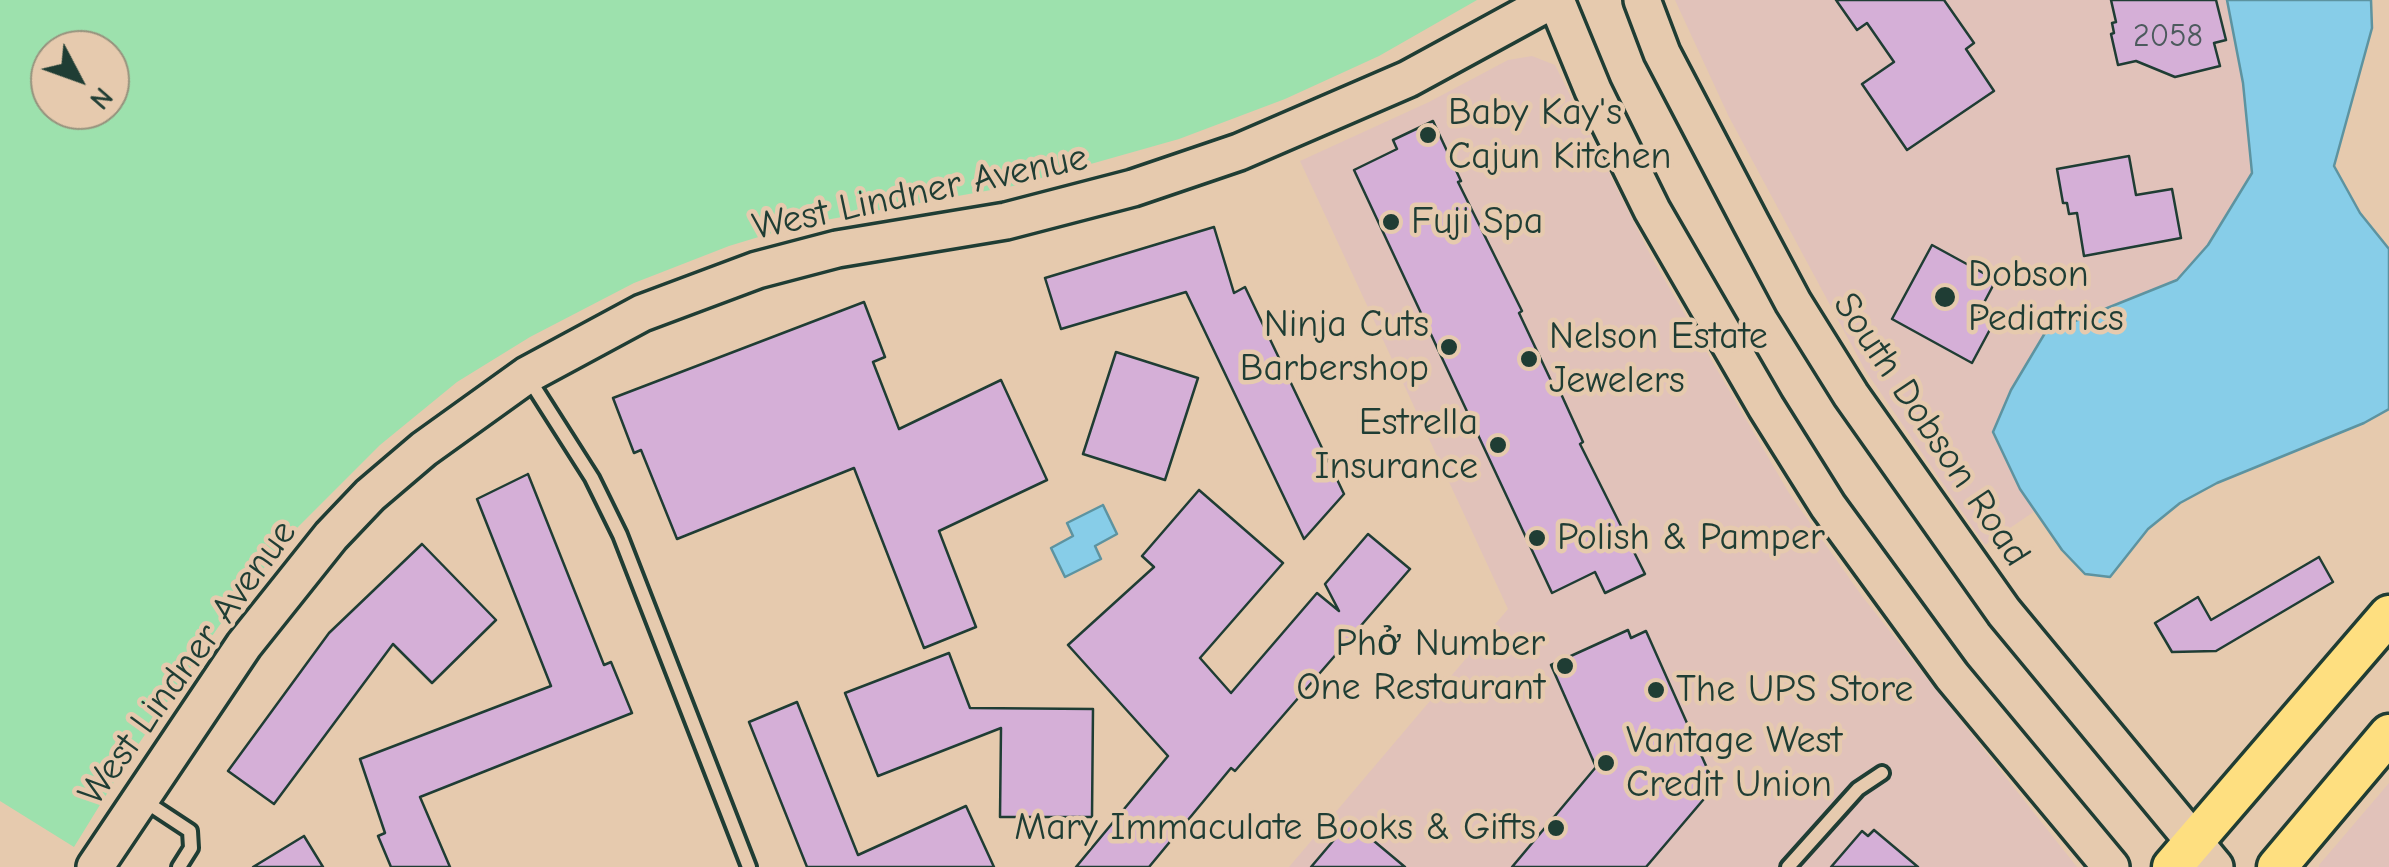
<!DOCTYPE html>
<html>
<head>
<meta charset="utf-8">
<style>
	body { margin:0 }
	#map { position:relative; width:2389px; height:867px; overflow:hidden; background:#e6caae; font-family:"Comic Neue",sans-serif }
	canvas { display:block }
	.north { position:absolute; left:30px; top:30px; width:100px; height:100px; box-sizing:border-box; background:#e6caae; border:2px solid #96927d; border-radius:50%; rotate:131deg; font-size:28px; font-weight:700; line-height:40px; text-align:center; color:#1f3d34 }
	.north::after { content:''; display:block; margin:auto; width:35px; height:45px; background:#1f3d34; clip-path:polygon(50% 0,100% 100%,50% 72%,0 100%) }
</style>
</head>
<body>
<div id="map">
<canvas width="2389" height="867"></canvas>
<div class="north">N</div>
</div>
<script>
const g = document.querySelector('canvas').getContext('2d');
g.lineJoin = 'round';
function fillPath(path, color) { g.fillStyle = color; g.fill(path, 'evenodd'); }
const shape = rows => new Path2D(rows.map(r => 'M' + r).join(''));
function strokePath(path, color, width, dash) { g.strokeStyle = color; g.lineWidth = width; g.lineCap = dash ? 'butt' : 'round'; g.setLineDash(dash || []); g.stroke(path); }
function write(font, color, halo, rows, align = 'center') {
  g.font = font + ' "Comic Neue",sans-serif'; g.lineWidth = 9; g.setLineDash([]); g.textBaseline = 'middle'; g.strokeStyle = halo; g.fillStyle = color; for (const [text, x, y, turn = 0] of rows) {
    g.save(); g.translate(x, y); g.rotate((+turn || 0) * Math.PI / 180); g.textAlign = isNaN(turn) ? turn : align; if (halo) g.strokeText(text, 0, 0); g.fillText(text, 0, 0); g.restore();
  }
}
fillPath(shape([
	[1675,0,2227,0,2243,83,2252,173,2208,245,2177,280,2045,334,2020,489,2035,511,1985,545,1865,370,1729,117],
	[1532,56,1555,65,1652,258,1789,493,1862,596,2077,867,1289,867,1508,609,1300,161,1429,102,1508,60],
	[2389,783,2389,867,2319,867,2319,865]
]), '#e1c2ba');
fillPath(shape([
	[0,0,1477,0,1379,56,1285,99,1179,139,1013,186,798,225,729,246,634,283,530,337,457,382,380,445,288,537,219,626,127,761,74,847,0,801],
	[110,50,110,110,50,110,50,50]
]), '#9de1ad');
const water = shape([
	[2227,0,2371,0,2372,28,2334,166,2360,213,2389,249,2389,409,2364,423,2217,483,2180,503,2148,529,2110,577,2085,574,2062,550,2020,489,1993,432,2011,390,2045,333,2177,280,2208,245,2252,173,2243,83,2227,0],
	[1103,505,1117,534,1095,546,1101,559,1065,577,1051,548,1073,536,1067,523,1103,505]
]);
fillPath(water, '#87cde8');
strokePath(water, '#5d93a0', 2.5);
const building = shape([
	[1836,0,1944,0,1974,43,1966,49,1994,91,1907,150,1862,84,1894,62,1867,23,1857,30,1836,0],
	[2111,0,2216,0,2226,40,2214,43,2220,66,2175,77,2136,61,2118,65,2111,34,2114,33,2112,23,2116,22,2111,0],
	[1433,121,1461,181,1458,182,1522,311,1519,313,1554,387,1557,385,1583,442,1580,444,1645,574,1605,593,1595,572,1552,593,1354,170,1397,149,1393,140,1433,121],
	[2129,156,2136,195,2172,189,2181,238,2084,256,2077,213,2069,214,2067,203,2063,203,2057,169,2129,156],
	[1214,227,1234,293,1245,287,1344,494,1304,539,1186,292,1061,329,1045,278,1214,227],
	[1932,245,1996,280,1978,314,1994,322,1972,363,1892,319,1932,245],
	[864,302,885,357,873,362,899,429,1001,380,1047,480,939,531,976,627,924,648,854,468,677,539,641,450,634,453,613,398,864,302],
	[1116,352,1198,378,1165,480,1083,454,1116,352],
	[528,474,604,665,611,662,632,713,420,797,450,867,391,867,378,836,385,833,360,759,551,686,477,499,528,474],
	[1199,490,1283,563,1200,658,1231,693,1317,593,1339,611,1325,584,1368,534,1410,569,1235,771,1231,768,1149,867,1076,867,1168,756,1068,645,1154,567,1142,556,1199,490],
	[422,544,496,620,432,683,393,644,274,804,228,771,329,633,422,544],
	[2319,557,2333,582,2216,651,2172,652,2155,623,2198,597,2211,620,2319,557],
	[1628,630,1631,638,1646,631,1715,786,1646,867,1512,867,1596,767,1551,665,1628,630],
	[949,653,970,708,1093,709,1092,817,1000,817,1001,728,878,776,845,693,949,653],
	[797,702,858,855,966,806,994,867,807,867,749,722,797,702],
	[1350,821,1405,867,1311,867,1350,821],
	[1874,830,1918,867,1831,867,1862,831,1868,836,1874,830],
	[304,836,323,867,253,867,304,836]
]);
fillPath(building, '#d5afd7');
strokePath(building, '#1f3d34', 2.5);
const lane = shape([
	[529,379,592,478,620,535,749,867],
	[143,800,190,831,191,848,179,867],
	[1788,867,1858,789,1882,773]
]);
const secondary = shape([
	[1556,0,1593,90,1652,210,1766,407,1828,506,1952,676,2111,867],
	[1642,0,1662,53,1751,223,1793,302,1851,395,2004,612,2215,867],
	[95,867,244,645,331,536,370,495,424,449,527,375,642,313,757,270,837,249,1006,221,1133,188,1239,152,1408,79,1553,0]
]);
const primary = shape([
	[2172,867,2389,615],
	[2277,867,2389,734]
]);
strokePath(lane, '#1f3d34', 20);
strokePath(secondary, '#1f3d34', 42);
strokePath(primary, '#1f3d34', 45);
strokePath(lane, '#e6caae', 12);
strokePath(secondary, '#e6caae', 35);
strokePath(primary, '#fedf80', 38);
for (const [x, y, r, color] of [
	[1428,135,10,"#1f3d34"],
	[1391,222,10,"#1f3d34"],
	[1945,297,12,"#1f3d34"],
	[1449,347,10,"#1f3d34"],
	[1529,359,10,"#1f3d34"],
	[1498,445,10,"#1f3d34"],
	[1537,538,10,"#1f3d34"],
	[1565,666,10,"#1f3d34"],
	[1656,690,10,"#1f3d34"],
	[1606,763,10,"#1f3d34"],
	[1556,828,10,"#1f3d34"]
]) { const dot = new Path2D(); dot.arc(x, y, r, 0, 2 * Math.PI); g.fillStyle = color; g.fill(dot); strokePath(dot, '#e6caae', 4); }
write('32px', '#4c5a5d', null, [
	["2058",2168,37]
]);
write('38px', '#1f3d34', '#e6caae', [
	["Baby Kay's",1448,113],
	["Cajun Kitchen",1448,157],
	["Fuji Spa",1411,222],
	["Dobson",1968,275],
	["Pediatrics",1968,319],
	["Ninja Cuts",1429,325,"right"],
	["Barbershop",1429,369,"right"],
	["Nelson Estate",1549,337],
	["Jewelers",1549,381],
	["Estrella",1478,423,"right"],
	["Insurance",1478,467,"right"],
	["Polish & Pamper",1557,538],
	["Phở Number",1545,644,"right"],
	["One Restaurant",1545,688,"right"],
	["The UPS Store",1676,690],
	["Vantage West",1626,741],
	["Credit Union",1626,785],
	["Mary Immaculate Books & Gifts",1536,828,"right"]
], 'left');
write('38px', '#1f3d34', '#e6caae', [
	["West Lindner Avenue",920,193,-12],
	["South Dobson Road",1931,430,56],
	["West Lindner Avenue",188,663,-54]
]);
</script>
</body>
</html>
